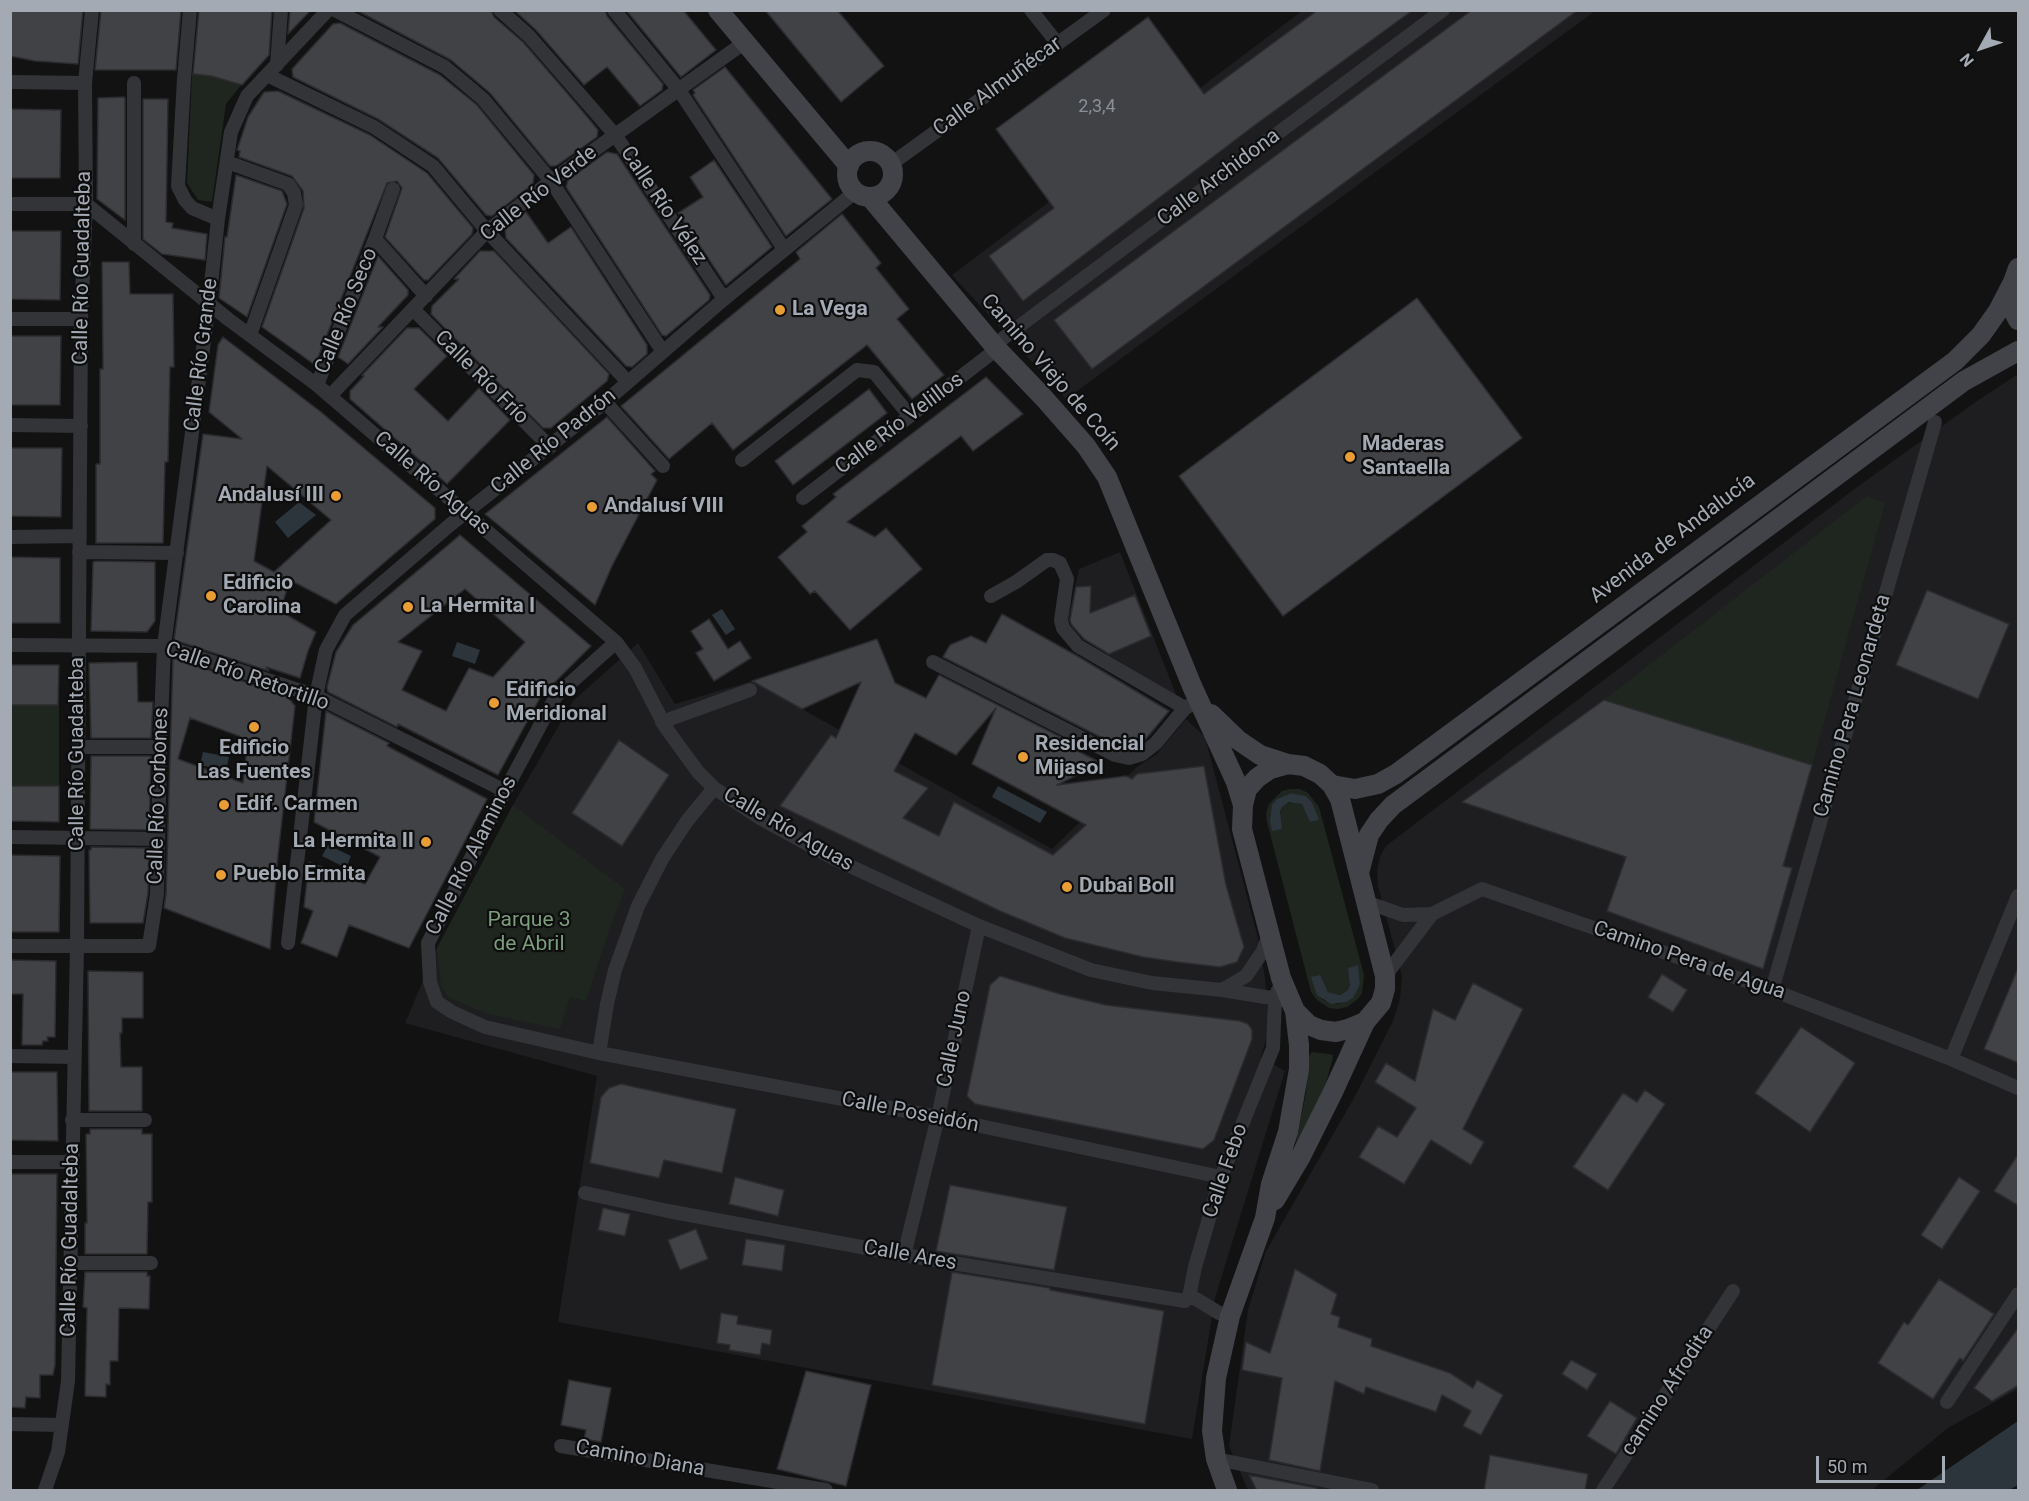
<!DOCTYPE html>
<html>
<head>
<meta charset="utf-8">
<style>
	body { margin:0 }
	#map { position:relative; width:2029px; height:1501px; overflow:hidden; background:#121213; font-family:Roboto,sans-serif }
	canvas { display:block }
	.frame { position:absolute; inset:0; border:12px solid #a4aab3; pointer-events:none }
	.north { position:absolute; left:1951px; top:18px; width:60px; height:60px; -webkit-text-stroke:4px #0d0d0e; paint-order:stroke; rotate:230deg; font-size:16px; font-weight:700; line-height:24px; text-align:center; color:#a4aab3 }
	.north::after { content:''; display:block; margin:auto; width:21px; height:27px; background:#a4aab3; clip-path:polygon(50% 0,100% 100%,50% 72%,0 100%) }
	.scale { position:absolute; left:1816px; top:1456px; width:129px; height:27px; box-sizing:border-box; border:3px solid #a4aab3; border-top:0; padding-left:8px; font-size:18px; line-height:21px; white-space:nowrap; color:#a4aab3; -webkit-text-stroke:4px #0d0d0e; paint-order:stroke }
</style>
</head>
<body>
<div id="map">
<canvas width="2029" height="1501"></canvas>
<div class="frame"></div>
<div class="north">N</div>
<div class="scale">50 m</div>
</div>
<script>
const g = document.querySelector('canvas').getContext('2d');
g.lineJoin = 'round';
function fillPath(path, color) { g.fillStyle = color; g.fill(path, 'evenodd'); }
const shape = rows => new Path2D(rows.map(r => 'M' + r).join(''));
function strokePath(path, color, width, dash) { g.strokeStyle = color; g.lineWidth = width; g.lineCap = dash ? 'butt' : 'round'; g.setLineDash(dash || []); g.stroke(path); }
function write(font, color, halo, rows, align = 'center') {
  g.font = font + ' Roboto,sans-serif'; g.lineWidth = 4.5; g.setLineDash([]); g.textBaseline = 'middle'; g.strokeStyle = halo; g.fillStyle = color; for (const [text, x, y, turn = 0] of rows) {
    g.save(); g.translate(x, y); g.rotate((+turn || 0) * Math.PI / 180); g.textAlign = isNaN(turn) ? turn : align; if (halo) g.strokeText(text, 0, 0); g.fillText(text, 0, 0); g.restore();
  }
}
fillPath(shape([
	[1302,11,1595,11,1066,399,952,275],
	[2018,374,2018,1389,1948,1428,1872,1490,1248,1490,1229,1446,1248,1310,1266,1251,1354,1098,1393,1021,1400,999,1402,976,1378,886,1377,870,1380,857,1386,846,1857,487,1977,401],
	[1120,552,1177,697,1105,653,1079,635,1072,627,1069,615,1079,569],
	[638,643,675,704,752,681,1052,849,1137,767,1157,754,1186,719,1205,737,1258,938,1265,978,1269,1030,1261,1057,1285,1071,1215,1298,1192,1439,558,1322,597,1076,405,1023,437,948,513,805,573,701]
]), '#1e1e20');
fillPath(shape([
	[192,74,211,76,241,85,226,104,212,202,198,200,187,183],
	[1867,496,1885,503,1812,765,1604,700],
	[11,705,59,705,59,786,11,786],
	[1290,789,1300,789,1308,793,1319,807,1364,975,1362,993,1358,999,1347,1007,1338,1009,1329,1008,1317,1000,1311,992,1267,822,1266,813,1269,804,1282,791],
	[1291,793,1306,796,1312,802,1318,820,1310,822,1305,808,1302,804,1294,801,1285,804,1282,807,1279,817,1277,799],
	[1357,966,1360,984,1338,1004,1323,1000,1319,975,1328,992,1340,995,1348,990],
	[513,805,625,889,611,924,586,1001,570,997,560,1029,487,1014,448,997,441,986,437,948],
	[1312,1052,1329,1054,1333,1055,1333,1058,1323,1093,1294,1152,1306,1093,1308,1057]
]), '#1e261f');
fillPath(shape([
	[299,502,316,515,288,538,275,522],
	[722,609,735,629,726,635,712,615],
	[457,642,480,650,475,664,452,656],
	[203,752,229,757,226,771,200,765],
	[998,786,1047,812,1040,823,992,797],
	[1291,793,1306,796,1312,802,1319,820,1310,822,1302,804,1289,802,1282,807,1280,812,1282,829,1272,831,1270,821,1272,805,1277,799],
	[328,845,351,856,346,868,322,856],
	[1358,965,1360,984,1353,998,1346,1002,1331,1004,1317,995,1311,977,1320,975,1328,992,1340,995,1348,990,1350,985,1348,968],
	[2018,1421,2018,1485,2009,1490,1917,1490]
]), '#2c353b');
const building = shape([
	[10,10,83,10,78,64,35,61,10,56,10,10],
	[101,10,181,10,176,70,95,70,101,10],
	[199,10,272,10,269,55,242,85,211,76,193,74,199,10],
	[290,10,311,10,288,34,290,11,290,10],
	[356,10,491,10,494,17,523,42,579,107,598,130,597,137,556,166,550,166,490,93,451,60,356,10],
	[514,10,605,10,607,16,663,84,662,90,640,106,607,67,584,85,536,30,514,10],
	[626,10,683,10,716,50,681,77,626,10],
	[765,10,837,10,884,66,841,102,765,10],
	[1318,10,1413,10,1255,125,1023,301,989,256,1054,208,996,129,1148,17,1204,94,1318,10],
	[1472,10,1578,10,1092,369,1054,320,1472,10],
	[340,23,440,75,477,105,534,175,533,184,492,216,486,215,438,158,378,119,293,77,292,69,333,24,340,23],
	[725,67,832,199,786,236,693,95,695,93,693,90,725,67],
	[278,91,370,135,427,173,473,228,472,234,428,280,424,280,385,237,402,188,397,181,387,183,315,365,262,327,304,208,303,191,292,176,239,157,240,151,237,150,248,117,264,92,278,91],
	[124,97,125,98,125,220,97,199,98,98,124,97],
	[143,99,168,99,166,222,173,223,172,228,207,234,205,260,162,254,143,239,143,99],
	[10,109,61,110,60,178,10,178,10,109],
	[607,152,617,154,710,295,709,300,666,336,662,335,566,187,568,180,607,152],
	[714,160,772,247,726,285,678,213,703,197,690,177,714,160],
	[236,175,282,191,287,204,247,317,219,298,225,237,227,237,236,175],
	[526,212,548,243,571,227,647,345,647,354,632,367,626,366,506,238,505,229,526,212],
	[842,214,881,263,876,268,909,309,897,319,944,375,912,399,867,345,733,450,712,423,669,459,621,406,800,259,796,252,842,214],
	[10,231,61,231,60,300,10,299,10,231],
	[480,251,494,251,609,374,607,381,551,428,543,428,431,314,432,306,459,279,454,279,480,251],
	[378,256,408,290,408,295,378,327,383,327,348,364,338,357,378,256],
	[102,262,129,262,130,294,173,294,174,367,170,367,168,462,165,462,163,543,96,543,96,464,100,464,100,369,103,369,102,262],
	[1417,298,1522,438,1283,616,1179,476,1417,298],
	[407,328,419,328,447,356,414,389,448,421,479,388,510,420,447,484,350,399,350,391,364,376,362,375,407,328],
	[10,336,61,336,60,405,10,405,10,336],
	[223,337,321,412,435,508,435,519,336,604,290,580,280,611,316,632,308,651,300,678,266,667,269,671,174,640,203,434,242,439,209,412,218,345,223,337],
	[267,466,331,520,274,572,254,561,267,466],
	[986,377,1023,414,973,451,961,436,847,522,875,537,886,528,922,569,850,630,815,591,810,594,778,557,807,532,802,526,836,497,833,494,986,377],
	[869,389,887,413,793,485,775,461,869,389],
	[607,417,655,471,651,474,657,480,612,566,595,605,485,514,607,417],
	[10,448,62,448,61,517,10,516,10,448],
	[460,535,591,646,541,696,498,775,398,724,397,727,328,692,327,687,336,652,353,625,460,535],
	[465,589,525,642,493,677,469,668,446,711,402,690,422,651,398,642,465,589],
	[10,557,60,558,60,623,10,623,10,557],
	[96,561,155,562,155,621,147,632,91,631,93,562,96,561],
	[1091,586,1090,613,1135,595,1151,636,1109,654,1084,639,1071,624,1070,620,1076,587,1091,586],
	[1927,590,2009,624,1978,699,1896,665,1927,590],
	[1002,614,1079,657,1169,711,1145,740,1138,746,1129,749,1118,746,943,657,950,645,971,636,986,643,1002,614],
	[709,619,728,649,740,641,751,658,714,681,696,653,703,649,691,631,709,619],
	[877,639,895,683,926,698,939,675,1078,746,1068,746,1101,763,1057,785,1126,776,1132,779,1137,774,1204,766,1226,885,1244,947,1237,962,1220,967,1177,962,1143,957,1065,938,1000,911,780,806,831,735,836,738,861,682,802,709,752,681,877,639],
	[996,708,972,764,1086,825,1053,855,954,802,939,836,903,818,928,788,894,771,915,733,956,755,996,708],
	[173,658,287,696,295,706,278,855,270,949,164,908,166,894,173,658],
	[190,718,239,736,247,747,243,783,178,759,190,718],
	[137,662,138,702,153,702,151,738,91,738,89,663,137,662],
	[10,665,59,665,58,705,10,705,10,665],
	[1604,700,1812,765,1783,866,1792,868,1763,969,1607,911,1626,857,1462,802,1604,700],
	[326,711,389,743,387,746,487,799,409,948,349,925,337,957,301,943,313,911,304,907,309,862,365,884,380,857,314,822,326,711],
	[619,740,669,775,622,846,572,813,619,740],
	[91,756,151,756,149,830,90,829,91,756],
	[10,786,59,786,59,822,10,821,10,786],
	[91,847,149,848,148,893,143,923,90,923,89,850,91,850,91,847],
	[10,855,60,856,59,932,10,932,10,855],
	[10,960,56,961,55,1037,47,1037,48,1041,43,1041,42,1045,22,1045,23,994,10,994,10,960],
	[2018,968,2019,968,2019,1063,1984,1049,2018,968],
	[88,971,143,972,143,1018,122,1018,122,1033,120,1033,121,1067,142,1067,142,1111,89,1111,88,971],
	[1662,974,1687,990,1673,1012,1648,997,1662,974],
	[1000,976,1060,994,1106,1005,1240,1021,1248,1024,1252,1030,1252,1039,1214,1140,1203,1149,975,1104,967,1096,990,985,1000,976],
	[1473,983,1523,1009,1463,1129,1484,1142,1471,1165,1431,1140,1404,1184,1359,1157,1378,1126,1397,1137,1416,1108,1375,1082,1386,1063,1415,1081,1433,1009,1455,1020,1473,983],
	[1801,1027,1855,1063,1810,1132,1755,1093,1801,1027],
	[10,1072,57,1072,58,1141,10,1140,10,1072],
	[621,1084,736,1109,722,1173,664,1160,659,1178,590,1163,601,1097,609,1088,621,1084],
	[1645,1090,1665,1104,1608,1190,1573,1167,1623,1093,1637,1102,1645,1090],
	[90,1129,142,1129,142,1134,152,1134,152,1202,148,1202,147,1254,85,1254,85,1223,87,1223,86,1134,90,1134,90,1129],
	[2019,1153,2019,1206,1994,1191,2019,1153],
	[10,1174,57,1174,55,1365,53,1375,40,1375,40,1398,26,1397,25,1408,10,1407,10,1174],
	[735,1177,784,1190,778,1216,729,1204,735,1177],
	[1959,1177,1980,1191,1942,1249,1921,1235,1959,1177],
	[950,1185,1067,1207,1054,1270,936,1251,950,1185],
	[603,1208,630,1214,625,1236,598,1230,603,1208],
	[696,1229,708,1259,680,1270,668,1240,696,1229],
	[746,1239,785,1245,782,1271,742,1265,746,1239],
	[1295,1269,1337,1294,1331,1314,1340,1317,1338,1327,1372,1339,1371,1346,1450,1373,1473,1388,1477,1380,1503,1395,1481,1435,1463,1426,1471,1411,1442,1395,1436,1412,1366,1387,1364,1394,1335,1381,1320,1471,1269,1460,1282,1378,1242,1370,1246,1342,1270,1353,1295,1269],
	[85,1272,147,1272,147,1276,150,1276,149,1309,119,1308,118,1361,110,1361,110,1385,106,1384,106,1397,85,1396,87,1308,83,1307,85,1272],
	[952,1272,1050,1288,1050,1290,1164,1311,1145,1424,932,1385,952,1272],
	[1939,1279,1994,1314,1963,1361,1960,1358,1933,1399,1878,1363,1904,1322,1908,1325,1939,1279],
	[721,1313,738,1316,737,1324,772,1330,770,1345,762,1343,760,1355,729,1350,730,1345,717,1343,721,1313],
	[2019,1327,2019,1385,1992,1401,1974,1388,2019,1327],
	[1571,1360,1597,1374,1587,1390,1562,1374,1571,1360],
	[806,1371,871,1385,846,1486,777,1469,806,1371],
	[569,1380,611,1388,601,1442,584,1439,586,1430,561,1425,569,1380],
	[1610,1401,1637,1418,1616,1454,1587,1436,1610,1401],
	[1490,1455,1588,1474,1585,1491,1484,1491,1490,1455],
	[1249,1475,1317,1488,1317,1491,1257,1491,1249,1475]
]);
fillPath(building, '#414246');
strokePath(building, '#2c2c2f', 1.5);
strokePath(shape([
	[190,10,184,79,178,186,185,200,192,208,218,219],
	[335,10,445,67,483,99,551,181,663,352],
	[500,10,529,36,616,136,724,299],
	[614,10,679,90,784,249],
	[1031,10,1058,44],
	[277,65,281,10],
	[267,75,374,127,433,166,487,231,628,382],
	[10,82,85,83],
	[134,83,134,244],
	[227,162,288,184,294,193,296,205,250,335],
	[891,164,1104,10],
	[10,204,86,204,228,319,317,385,616,642,635,668,666,728,698,772,714,788,760,818,837,860,979,926,1091,970,1152,983,1222,990,1290,1001],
	[375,239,393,189],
	[413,309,550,447],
	[10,319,81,319],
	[994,345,1443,10],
	[317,385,375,239,426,296],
	[330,396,487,231,551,181,745,42],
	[605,402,663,466],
	[10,425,81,426],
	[742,460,857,370,874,372,910,416],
	[803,498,997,349],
	[10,537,80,536],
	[79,552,177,553],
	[991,596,1016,582,1047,560,1053,560,1060,563,1067,579,1061,620,1063,628,1078,646,1185,708,1200,700],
	[616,642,556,696,505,791,428,943,430,982,437,1002,452,1012,485,1027,599,1053,938,1117,1221,1177],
	[10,645,164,646,316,696,505,791],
	[933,662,1115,755,1129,758,1142,754,1156,743,1185,708],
	[662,722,750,690],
	[78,747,160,747],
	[10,837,157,839],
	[1366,902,1403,915,1432,914],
	[288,943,316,696,326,650,345,615,451,524,605,402,724,299,855,192],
	[10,946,149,946,157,894,160,747,164,646,209,303,218,219,231,132,247,96,328,10],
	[1385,976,1432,914,1482,889,1772,990,1951,1059,2018,1088],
	[1222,990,1246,976,1263,951,1269,934],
	[1772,990,1935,422],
	[599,1053,607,1004,615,970,638,906,662,859,687,821,714,788],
	[10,1056,74,1057],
	[1951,1059,2018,896],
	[72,1120,145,1120],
	[10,1162,72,1162],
	[585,1193,668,1211,904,1255,1185,1301,1189,1297,1196,1299,1219,1313,1230,1316],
	[904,1255,938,1117,979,926],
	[70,1263,151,1263],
	[1189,1297,1195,1267,1221,1177,1273,1048,1275,998,1278,990],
	[1947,1402,2018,1294],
	[10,1424,61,1425],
	[561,1446,826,1490],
	[1216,1459,1372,1490],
	[45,1490,58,1452,68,1381,77,946,81,319,86,204,85,83,92,10],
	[1603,1490,1733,1291]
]), '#333438', 14);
strokePath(shape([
	[718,10,849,166],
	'847 174a23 23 0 1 1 46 0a23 23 0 1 1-46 0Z',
	[870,197,997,349,1043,397,1086,446,1107,477,1192,686,1236,782,1243,805],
	[2018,268,2013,282,2011,297,2014,312,2018,320],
	[1211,714,1238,740,1260,755,1288,764],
	[1288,764,1304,766,1320,774,1332,785,1340,799,1385,976,1385,989,1381,1003,1365,1022,1348,1029,1336,1032,1321,1030,1309,1025,1295,1011,1281,978,1242,829,1243,805,1247,789,1257,778,1270,769,1288,764],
	[1332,785,1355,789,1378,784,1396,774,1955,361,1981,335,1998,311,2013,282],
	[1359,873,1369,835,1379,820,1393,805,1964,381,2018,351],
	[1275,1200,1300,1158,1332,1094,1365,1022],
	[1227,1490,1216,1459,1212,1431,1216,1378,1230,1316,1265,1218,1271,1184,1288,1132,1299,1069,1299,1045,1295,1011]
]), '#414348', 20);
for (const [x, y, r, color] of [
	[780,310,6,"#e89e35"],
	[1350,457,6,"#e89e35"],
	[336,496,6,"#e89e35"],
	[592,507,6,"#e89e35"],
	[211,596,6,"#e89e35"],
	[408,607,6,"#e89e35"],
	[494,703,6,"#e89e35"],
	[254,727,6,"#e89e35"],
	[1023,757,6,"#e89e35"],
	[224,805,6,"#e89e35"],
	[426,842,6,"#e89e35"],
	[221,875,6,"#e89e35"],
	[1067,887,6,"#e89e35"]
]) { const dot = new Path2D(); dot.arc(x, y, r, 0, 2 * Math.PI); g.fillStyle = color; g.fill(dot); strokePath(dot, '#0d0d0e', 2); }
write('18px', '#8b9098', null, [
	["2,3,4",1097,107]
]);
write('21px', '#a4aab3', '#0d0d0e', [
	["Calle Almuñécar",998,87,-36],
	["Calle Archidona",1219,178,-37],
	["Calle Río Verde",539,194,-38],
	["Calle Río Vélez",663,206,56],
	["Calle Río Guadalteba",83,268,-89],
	["Calle Río Seco",347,311,-68],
	["Calle Río Grande",202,355,-83],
	["Camino Viejo de Coín",1050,373,49],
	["Calle Río Frío",481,378,45],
	["Calle Río Velillos",900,424,-37],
	["Calle Río Padrón",554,442,-39],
	["Calle Río Aguas",432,484,41],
	["Avenida de Andalucía",1673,539,-37],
	["Calle Río Retortillo",247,677,19],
	["Camino Pera Leonardeta",1853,706,-74],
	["Calle Río Guadalteba",78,754,-90],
	["Calle Río Corbones",159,796,-88],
	["Calle Río Aguas",788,830,30],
	["Calle Río Alaminos",472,856,-63],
	["Camino Pera de Agua",1689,961,19],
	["Calle Juno",955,1039,-78],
	["Calle Poseidón",910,1113,11],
	["Calle Febo",1226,1171,-71],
	["Calle Río Guadalteba",71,1240,-89],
	["Calle Ares",910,1256,10],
	["camino Afrodita",1668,1391,-57],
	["Camino Diana",640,1459,10]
]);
write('bold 21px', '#a4aab3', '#0d0d0e', [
	["La Vega",792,310],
	["Maderas",1362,445],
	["Santaella",1362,469],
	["Andalusí III",324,496,"right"],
	["Andalusí VIII",604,507],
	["Edificio",223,584],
	["Carolina",223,608],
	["La Hermita I",420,607],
	["Edificio",506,691],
	["Meridional",506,715],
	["Residencial",1035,745],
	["Mijasol",1035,769],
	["Edificio",254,749,"center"],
	["Las Fuentes",254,773,"center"],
	["Edif. Carmen",236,805],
	["La Hermita II",414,842,"right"],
	["Pueblo Ermita",233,875],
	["Dubai Boll",1079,887]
], 'left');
write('21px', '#7c9d7b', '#0d0d0e', [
	["Parque 3",529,921],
	["de Abril",529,945]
]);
</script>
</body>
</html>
